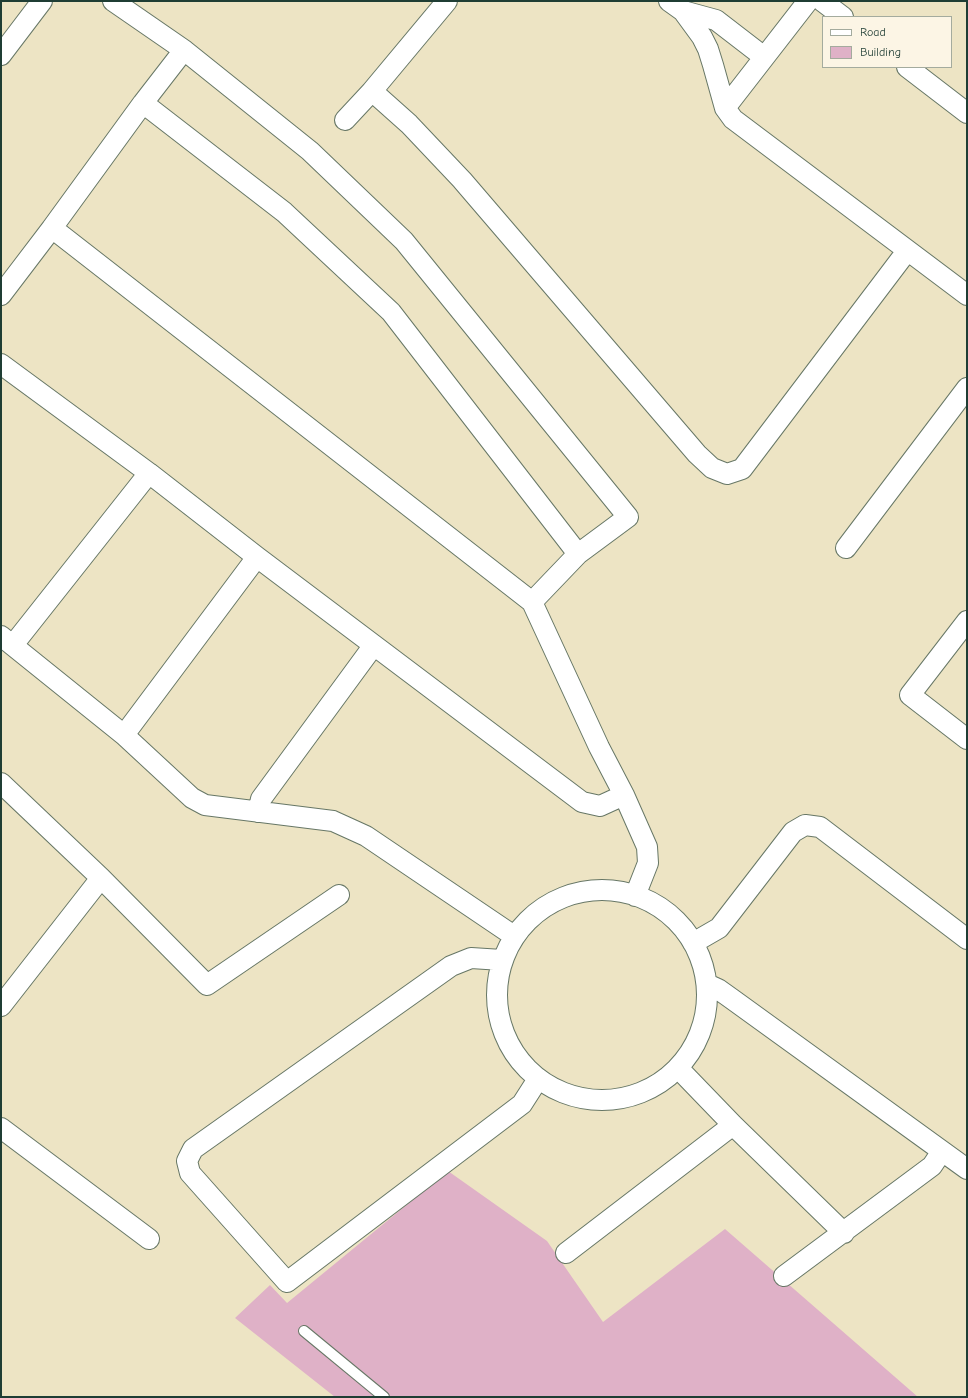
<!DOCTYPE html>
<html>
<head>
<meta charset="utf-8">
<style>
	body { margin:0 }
	#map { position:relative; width:968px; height:1398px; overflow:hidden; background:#ede4c4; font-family:"Comic Neue",sans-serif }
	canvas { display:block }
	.frame { position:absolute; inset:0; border:2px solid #1f3d34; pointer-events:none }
	.legend { position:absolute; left:822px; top:16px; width:130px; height:52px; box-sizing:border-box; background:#fcf5e5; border:1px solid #a4ab9e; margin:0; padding:5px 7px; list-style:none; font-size:12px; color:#1f3d34 }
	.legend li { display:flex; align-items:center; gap:8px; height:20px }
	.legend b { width:20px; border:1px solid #a4ab9e }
</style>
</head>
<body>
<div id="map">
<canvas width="968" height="1398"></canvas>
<div class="frame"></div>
<ul class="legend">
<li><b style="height:5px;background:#fff"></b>Road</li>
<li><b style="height:11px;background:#dfb1c7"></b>Building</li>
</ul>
</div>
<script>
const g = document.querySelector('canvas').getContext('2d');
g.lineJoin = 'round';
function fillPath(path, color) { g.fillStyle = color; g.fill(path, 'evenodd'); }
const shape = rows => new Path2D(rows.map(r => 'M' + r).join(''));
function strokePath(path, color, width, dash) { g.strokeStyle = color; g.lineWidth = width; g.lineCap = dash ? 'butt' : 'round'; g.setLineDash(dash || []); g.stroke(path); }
fillPath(shape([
	[448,1171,547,1241,603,1322,725,1229,918,1397,335,1397,235,1318,270,1285,287,1303]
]), '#dfb1c7');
const lane = shape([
	[304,1331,384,1397]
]);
const street = shape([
	[113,1,184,50,310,151,404,241,628,517,578,554,532,602],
	[669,1,683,11,702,37,708,49,713,65,725,108,733,119,967,295],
	[822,1,843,17],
	[683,11,716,20,764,57],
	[184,50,143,103,52,228,532,602,599,747,624,795,647,847,648,863,635,896],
	[1,55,42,1],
	[907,67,967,113],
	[372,91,447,1],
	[143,103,284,212,391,312,578,554],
	[725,108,808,1],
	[345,120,372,91,409,124,462,180,697,454,712,468,727,474,742,469,907,251],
	[1,295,52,228],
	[1,364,149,473,257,557,582,802,600,806,624,795],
	[846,548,967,388],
	[967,621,910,695,967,739],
	[1,636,124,735,192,798,205,805,333,821,366,836,514,936],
	[13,645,149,473],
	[124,735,257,557],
	[1,783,101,878,207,985,339,895],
	[258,812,261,799,374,645],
	'497 995a105 105 0 1 1 210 0a105 105 0 1 1-210 0Z',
	[693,943,719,928,793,832,805,825,820,827,967,939],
	[502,960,471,958,451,966,193,1149,187,1161,190,1173,287,1282,522,1104,538,1079],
	[707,984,718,989,732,999,967,1169],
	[1,1006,101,878],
	[678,1068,733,1125,844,1233],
	[1,1128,149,1239],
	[566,1253,733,1125],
	[784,1276,932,1166,942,1151]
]);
strokePath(lane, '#677766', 12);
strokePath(street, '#677766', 22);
strokePath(lane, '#fff', 10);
strokePath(street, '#fff', 20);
</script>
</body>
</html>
